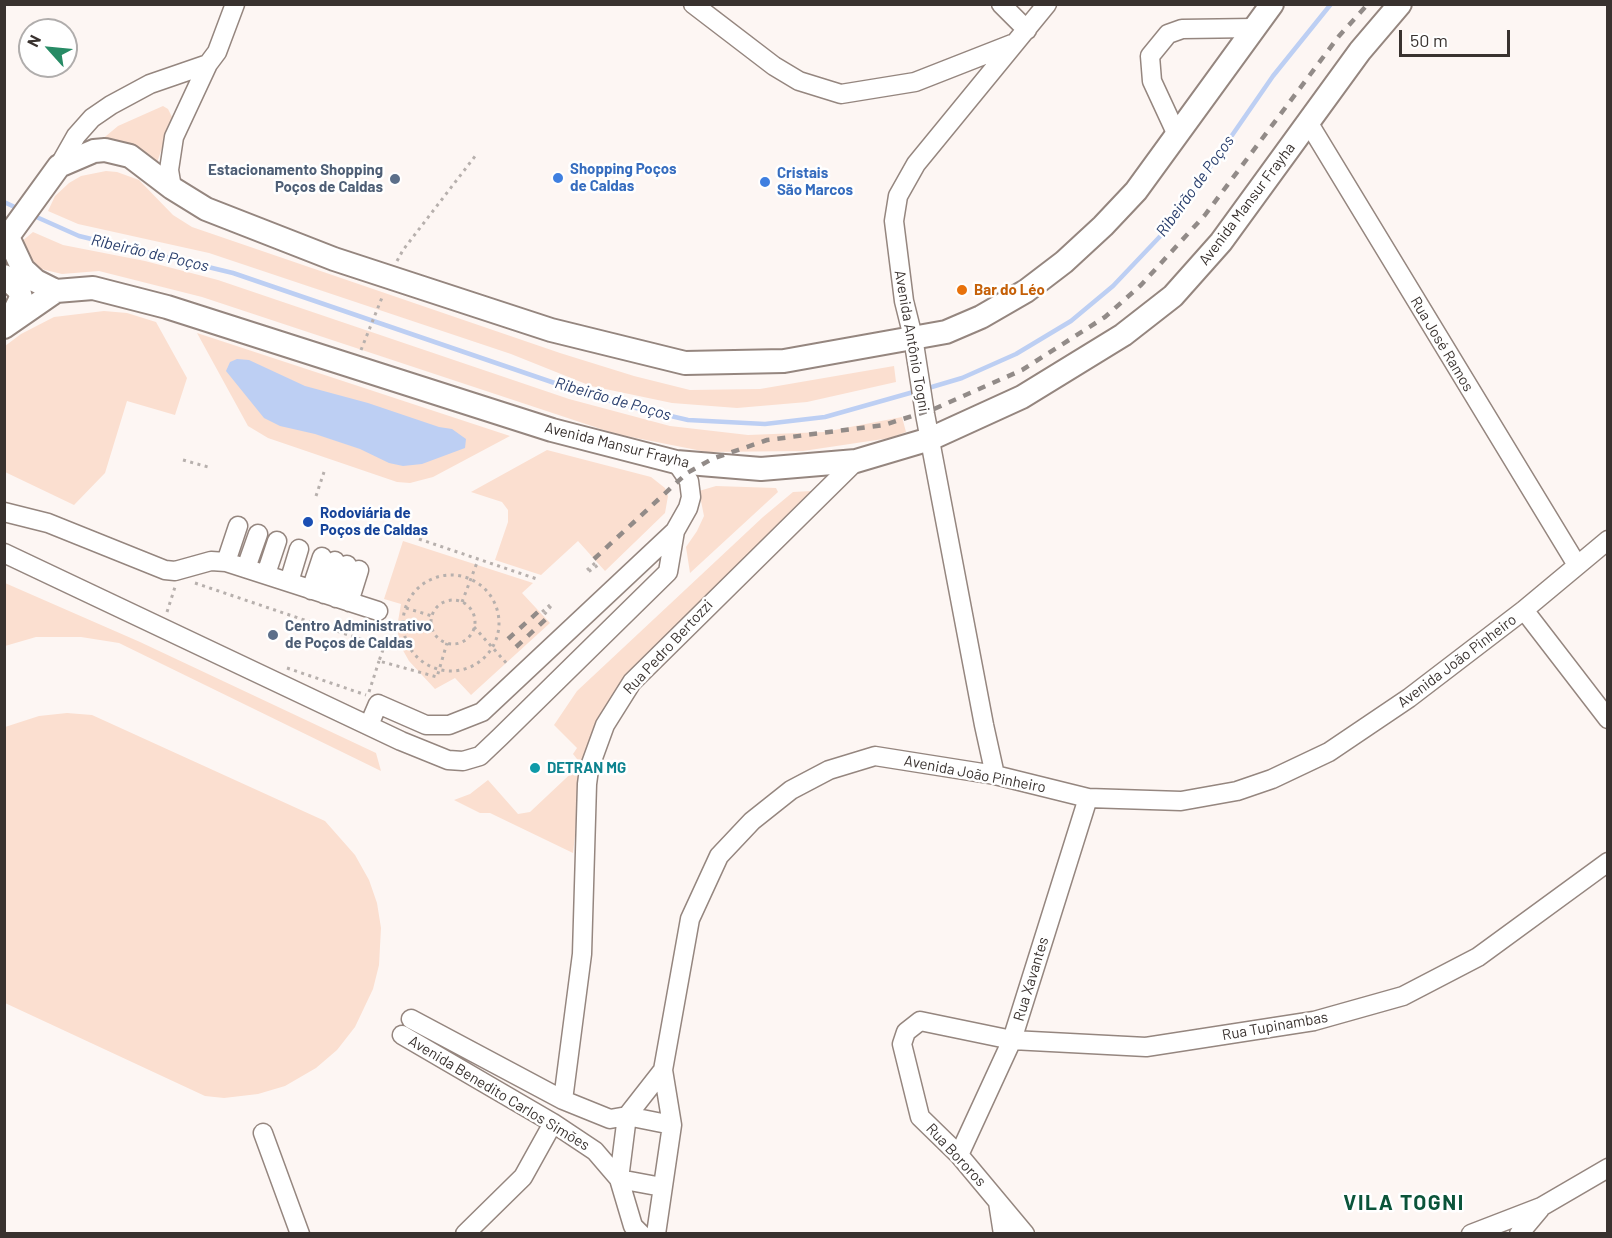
<!DOCTYPE html>
<html>
<head>
<meta charset="utf-8">
<style>
	body { margin:0 }
	#map { position:relative; width:1612px; height:1238px; overflow:hidden; background:#fdf6f3; font-family:Barlow,sans-serif }
	canvas { display:block }
	.frame { position:absolute; inset:0; border:6px solid #39322f; pointer-events:none }
	.north { position:absolute; left:18px; top:18px; width:60px; height:60px; box-sizing:border-box; background:#fff; border:2px solid #b0adac; border-radius:50%; rotate:297deg; font-size:16px; font-weight:700; line-height:24px; text-align:center; color:#39322f }
	.north::after { content:''; display:block; margin:auto; width:21px; height:27px; background:#278b65; clip-path:polygon(50% 0,100% 100%,50% 72%,0 100%) }
	.scale { position:absolute; left:1399px; top:30px; width:111px; height:27px; box-sizing:border-box; border:3px solid #39322f; border-top:0; padding-left:8px; font-size:18px; line-height:21px; white-space:nowrap; color:#39322f; -webkit-text-stroke:4px #fff; paint-order:stroke }
</style>
</head>
<body>
<div id="map">
<canvas width="1612" height="1238"></canvas>
<div class="frame"></div>
<div class="north">N</div>
<div class="scale">50 m</div>
</div>
<script>
const g = document.querySelector('canvas').getContext('2d');
g.lineJoin = 'round';
function fillPath(path, color) { g.fillStyle = color; g.fill(path, 'evenodd'); }
const shape = rows => new Path2D(rows.map(r => 'M' + r).join(''));
function strokePath(path, color, width, dash) { g.strokeStyle = color; g.lineWidth = width; g.lineCap = dash ? 'butt' : 'round'; g.setLineDash(dash || []); g.stroke(path); }
function write(font, color, halo, rows, align = 'center') {
  g.font = font + ' Barlow,sans-serif'; g.lineWidth = 5; g.setLineDash([]); g.textBaseline = 'middle'; g.strokeStyle = halo; g.fillStyle = color; for (const [text, x, y, turn = 0] of rows) {
    g.save(); g.translate(x, y); g.rotate((+turn || 0) * Math.PI / 180); g.textAlign = isNaN(turn) ? turn : align; if (halo) g.strokeText(text, 0, 0); g.fillText(text, 0, 0); g.restore();
  }
}
fillPath(shape([
	[163,106,168,109,172,117,156,166,88,151,118,126],
	[106,171,117,172,139,180,173,215,192,227,560,353,634,376,690,390,760,389,894,366,896,382,807,402,737,408,672,403,591,386,511,354,209,253,78,224,48,211,55,196,69,183,81,176],
	[33,232,63,245,145,261,218,280,569,399,670,426,748,435,824,432,902,417,906,432,890,438,803,451,707,452,616,434,202,297,99,271,62,274,41,269,31,262,21,242],
	[104,311,127,313,156,322,187,378,175,415,127,401,105,473,74,505,5,472,5,346,21,334,54,317],
	[197,333,510,436,433,477,410,483,397,482,268,438,248,426],
	[547,450,651,477,665,488,668,496,665,513,605,571,578,541,541,575,495,560,508,522,508,510,502,502,471,492],
	[716,486,776,488,778,492,690,573,686,547,697,531,704,516,699,491],
	[812,491,624,688,583,766,573,853,490,813,480,813,454,800,470,794,488,780,518,814,530,812,581,764,573,754,577,748,554,725,577,691,763,517,793,492],
	[403,541,533,583,522,593,550,623,471,695,455,678,435,689,409,661,400,645,397,627,401,604,384,599],
	[5,583,140,642,376,753,381,771,119,643,81,637,36,637,5,646],
	[67,713,92,715,325,821,355,855,369,880,377,903,381,928,379,965,373,989,355,1027,337,1050,316,1068,285,1086,258,1094,224,1098,205,1096,5,1003,5,727,39,716]
]), '#fbdfd0');
fillPath(shape([
	[237,359,249,360,305,386,368,403,439,427,452,429,466,439,465,448,422,464,403,466,389,463,360,449,315,434,280,426,264,418,226,371,230,362]
]), '#bdcff3');
strokePath(shape([
	[4,202,19,209],
	[32,215,79,236,233,273,575,390,623,405,688,420,765,424,825,417,917,391],
	[925,389,962,378,1016,354,1071,321,1113,286,1168,228,1273,76,1331,4]
]), '#bdcff3', 4.5);
const minor = shape([
	[693,4,774,66,799,81,841,94,915,82,1012,44],
	[1001,4,1027,30],
	[1308,122,1577,565],
	[1177,135,1152,81,1150,56,1168,34,1182,29,1255,28],
	[59,166,76,136,92,118,111,105,150,84,208,64],
	[172,188,169,170,174,137,208,64,217,52,235,4],
	[4,512,48,523,165,570,175,571,211,561,226,562,378,611],
	[4,553,401,741,448,760,463,761,480,756,500,737,668,572,675,531],
	[226,562,238,526],
	[246,568,258,534],
	[266,574,277,541],
	[289,582,299,549],
	[311,590,322,557],
	[324,594,335,561],
	[336,598,347,565],
	[349,602,359,570],
	[1524,610,1608,719],
	[369,725,378,704,426,725,449,725,482,712,675,531,688,508,691,497,689,481,676,462],
	[995,775,984,725,925,414,913,337,904,301,894,221,898,196,916,164,1047,4],
	[411,1019,563,1100,610,1119,627,1116,672,1125],
	[402,1035,553,1123,595,1151,619,1179],
	[563,1100,582,954,587,784,589,769,605,725,632,682,856,461],
	[263,1133,300,1234],
	[959,1155,1012,1040,1088,798],
	[619,1179,662,1187],
	[998,1202,1003,1234],
	[465,1234,523,1177,553,1123],
	[641,1234,633,1226,619,1179,627,1116,663,1070],
	[656,1234,672,1125,663,1070,690,919,719,856,752,821,791,790,829,770,875,756,995,775,1088,798,1181,801,1237,791,1272,779,1329,752,1409,698,1524,610,1608,540],
	[1025,1234,959,1155,920,1117,902,1044,906,1032,920,1021,1012,1040,1146,1047,1314,1021,1403,996,1478,957,1608,862],
	[1471,1234,1541,1207,1608,1168],
	[1519,1234,1540,1209]
]);
const major = shape([
	[8,237,23,269,36,281,56,291],
	[4,242,59,166,94,151,105,150,130,156,172,188,206,209,334,259,551,330,685,363,784,361,946,332,981,317,1026,291,1064,262,1103,226,1136,191,1272,4],
	[4,276,19,290,21,298,9,322],
	[4,327,56,291,93,288,167,307,552,430,676,462,761,469,856,461,930,439,1022,397,1123,335,1173,296,1221,242,1360,51,1400,4]
]);
strokePath(minor, '#95867f', 21);
strokePath(major, '#95867f', 26);
strokePath(shape([
	[397,261,403,250,476,155],
	[361,350,383,295],
	[183,460,208,467],
	[316,496,324,472],
	[419,539,537,579],
	[587,570,595,563,598,565,588,572],
	'403 623a48 48 0 1 1 96 0a48 48 0 1 1-96 0Z',
	[195,583,384,647,379,661,437,677,447,643],
	'431 622a22 22 0 1 1 44 0a22 22 0 1 1-44 0Z',
	[462,602,478,560],
	[550,605,542,612,544,615,551,606],
	[406,608,432,616],
	[167,612,175,587],
	[474,627,509,666],
	[287,668,366,695],
	[369,692,379,661]
]), '#b7b0ad', 3, [3, 4.5]);
strokePath(minor, '#fff', 18);
strokePath(major, '#fff', 22);
strokePath(shape([
	[594,559,687,473,712,459,767,440,884,425,934,409,1022,370,1105,317,1141,285,1205,215,1339,36,1368,4],
	[508,639,539,611],
	[516,647,546,619]
]), '#928b88', 4.5, [8, 8]);
for (const [x, y, r, color] of [
	[558,178,6,"#3f7fe0"],
	[395,179,6,"#5c6f8a"],
	[765,182,6,"#3f7fe0"],
	[962,290,6,"#e8710a"],
	[308,522,6,"#1a4fb4"],
	[273,635,6,"#5c6f8a"],
	[535,768,6,"#0f9aa8"]
]) { const dot = new Path2D(); dot.arc(x, y, r, 0, 2 * Math.PI); g.fillStyle = color; g.fill(dot); strokePath(dot, '#fff', 2); }
write('bold 15px', '#366cbe', '#fff', [
	["Shopping Poços",570,169],
	["de Caldas",570,186],
	["Cristais",777,173],
	["São Marcos",777,190]
], 'left');
write('bold 15px', '#4e5e75', '#fff', [
	["Estacionamento Shopping",383,170],
	["Poços de Caldas",383,187],
	["Centro Administrativo",285,626,"left"],
	["de Poços de Caldas",285,643,"left"]
], 'right');
write('15px', '#39322f', '#fff', [
	["Avenida Mansur Frayha",1247,204,-53],
	["Avenida Antônio Togni",912,341,80],
	["Rua José Ramos",1442,344,59],
	["Avenida Mansur Frayha",617,445,14],
	["Rua Pedro Bertozzi",668,647,-47],
	["Avenida João Pinheiro",1457,661,-37],
	["Avenida João Pinheiro",975,774,11],
	["Rua Xavantes",1031,979,-73],
	["Rua Tupinambas",1275,1026,-10],
	["Avenida Benedito Carlos Simões",499,1093,31],
	["Rua Bororos",956,1155,47]
]);
write('bold 15px', '#c56008', '#fff', [
	["Bar do Léo",974,290]
], 'left');
write('bold 15px', '#164399', '#fff', [
	["Rodoviária de",320,513],
	["Poços de Caldas",320,530]
], 'left');
write('bold 15px', '#0d838f', '#fff', [
	["DETRAN MG",547,768]
], 'left');
write('italic 16px', '#293e6c', '#fff', [
	["Ribeirão de Poços",1195,186,-54],
	["Ribeirão de Poços",150,253,13],
	["Ribeirão de Poços",613,399,16]
]);
g.letterSpacing = '1.5px';
write('bold 21px', '#0b543a', '#fff', [
	["VILA TOGNI",1404,1203]
]);
g.letterSpacing = '0px';
</script>
</body>
</html>
